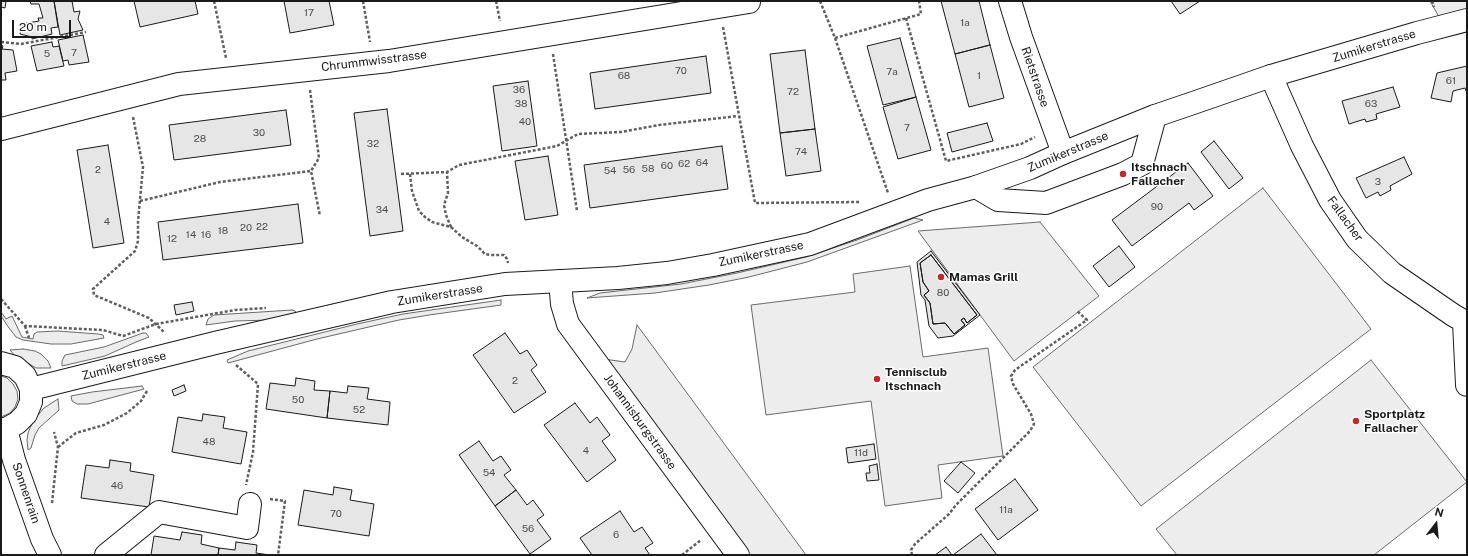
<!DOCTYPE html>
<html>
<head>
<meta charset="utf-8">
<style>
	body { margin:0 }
	#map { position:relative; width:1468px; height:556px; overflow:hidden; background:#fff; font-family:"Public Sans",sans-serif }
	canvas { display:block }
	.frame { position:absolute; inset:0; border:2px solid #1a1a1a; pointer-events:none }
	.north { position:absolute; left:1416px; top:504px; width:40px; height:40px; -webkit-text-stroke:3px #fff; paint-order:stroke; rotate:16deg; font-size:11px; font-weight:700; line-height:16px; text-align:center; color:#1a1a1a }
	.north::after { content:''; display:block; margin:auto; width:14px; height:18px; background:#1a1a1a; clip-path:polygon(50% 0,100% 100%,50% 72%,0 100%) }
	.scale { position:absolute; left:12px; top:20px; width:59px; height:18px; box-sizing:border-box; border:2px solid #1a1a1a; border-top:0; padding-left:5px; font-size:12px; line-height:14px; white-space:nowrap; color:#1a1a1a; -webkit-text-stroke:3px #fff; paint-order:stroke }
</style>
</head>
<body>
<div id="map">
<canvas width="1468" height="556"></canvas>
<div class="frame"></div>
<div class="north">N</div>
<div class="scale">20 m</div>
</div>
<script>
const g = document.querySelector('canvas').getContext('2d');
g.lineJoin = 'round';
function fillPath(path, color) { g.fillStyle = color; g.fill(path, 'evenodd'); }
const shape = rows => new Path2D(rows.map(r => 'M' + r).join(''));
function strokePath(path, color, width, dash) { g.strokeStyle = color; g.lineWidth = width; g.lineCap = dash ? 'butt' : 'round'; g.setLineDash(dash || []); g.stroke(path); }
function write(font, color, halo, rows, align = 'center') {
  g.font = font + ' "Public Sans",sans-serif'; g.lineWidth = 3; g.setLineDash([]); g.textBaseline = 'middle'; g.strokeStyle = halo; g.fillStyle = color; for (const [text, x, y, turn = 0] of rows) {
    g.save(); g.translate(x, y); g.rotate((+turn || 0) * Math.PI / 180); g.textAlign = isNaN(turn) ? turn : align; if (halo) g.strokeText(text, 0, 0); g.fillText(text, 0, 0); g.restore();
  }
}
const built = shape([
	[1430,1,1467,1,1467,19,1443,24,1430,1],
	[1263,188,1371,329,1141,506,1033,367,1263,188],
	[914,218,923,220,807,262,749,277,709,285,655,293,587,298,600,293,681,284,737,273,806,257,857,240,914,218],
	[1040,222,1099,296,1014,361,918,231,1040,222],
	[910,266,923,357,988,348,1003,456,938,465,942,498,885,506,871,401,766,415,751,305,855,292,853,274,910,266],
	[501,300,501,305,429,315,399,320,317,339,228,363,227,360,248,351,357,324,403,314,501,300],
	[292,310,295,311,298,314,271,320,235,321,206,325,208,319,214,315,292,310],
	[1,312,6,319,12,316,22,337,33,339,34,334,37,332,58,331,98,334,103,335,104,338,71,344,51,344,23,340,16,337,9,328,1,316,1,312],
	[637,325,806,555,749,555,604,359,625,362,632,349,637,325],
	[143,333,146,333,149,337,136,342,105,356,62,366,62,361,65,355,104,347,143,333],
	[23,349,35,351,41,354,48,361,51,368,36,368,31,365,15,356,10,350,23,349],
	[1371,360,1467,482,1374,555,1177,555,1156,529,1371,360],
	[1,376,7,378,13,384,17,391,18,399,15,407,10,413,1,417,1,376],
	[142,386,144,389,88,404,77,404,72,401,71,396,92,392,142,386],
	[58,399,59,410,39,428,35,435,31,448,28,450,27,440,28,433,33,421,44,408,58,399]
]);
fillPath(built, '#ededed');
strokePath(built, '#6a6a6a', 1);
const building = shape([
	[1,1,6,1,5,8,1,7,1,1],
	[30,1,54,1,58,27,51,28,52,34,32,39,32,37,20,34,22,24,39,21,38,18,43,18,39,4,31,4,30,1],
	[54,1,72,1,74,12,80,11,78,19,83,30,60,35,54,1],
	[134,1,195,1,198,14,140,27,134,1],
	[284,1,329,1,334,25,290,33,284,1],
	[941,1,979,1,990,45,955,54,941,1],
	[1171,1,1200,1,1180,14,1171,1],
	[83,35,89,62,69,65,68,60,63,61,58,40,83,35],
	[900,38,916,97,883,105,867,46,900,38],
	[52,42,53,47,59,46,64,66,37,71,31,46,52,42],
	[1,45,3,46,2,49,13,50,17,71,5,73,6,80,1,80,1,45],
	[990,45,1004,98,969,107,955,54,990,45],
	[805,50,815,129,780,133,770,54,805,50],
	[706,56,711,93,595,109,590,73,706,56],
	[1467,66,1467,93,1465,88,1453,91,1451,102,1431,98,1437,73,1467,66],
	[528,81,537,146,502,151,493,86,528,81],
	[1393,87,1400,107,1376,114,1377,119,1366,122,1365,119,1349,124,1342,101,1393,87],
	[916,97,931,150,898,159,883,107,916,97],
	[387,109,403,231,370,236,354,113,387,109],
	[286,110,291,145,174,160,169,125,286,110],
	[987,123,993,141,952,152,947,133,987,123],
	[815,129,821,171,786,176,780,133,815,129],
	[1214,141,1243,178,1229,189,1201,152,1214,141],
	[108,145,124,243,93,248,77,150,108,145],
	[722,146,728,189,590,208,584,165,722,146],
	[548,156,558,215,525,220,515,161,548,156],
	[1404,157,1412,174,1390,186,1391,190,1380,196,1378,192,1366,198,1356,178,1404,157],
	[1188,163,1213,196,1194,210,1189,203,1132,246,1112,220,1188,163],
	[298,204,303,243,163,260,158,222,298,204],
	[1119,246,1135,267,1109,287,1093,266,1119,246],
	[931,251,980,315,953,336,938,338,929,326,925,300,921,295,917,262,931,251],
	[931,255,977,315,967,323,964,318,961,320,965,325,954,334,945,323,933,324,930,303,924,295,929,291,923,282,920,263,931,255],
	[931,255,977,315,967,323,964,318,961,320,965,325,954,334,945,323,933,324,930,303,924,295,929,291,923,282,920,263,931,255],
	[192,302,194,311,176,315,174,305,192,302],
	[505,333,520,354,527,350,537,365,531,370,546,392,514,413,473,355,505,333],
	[296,378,315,381,314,390,330,391,327,418,266,409,270,383,295,386,296,378],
	[184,385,186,391,174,396,172,390,184,385],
	[348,386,369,388,367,399,390,402,388,425,327,418,330,391,347,393,348,386],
	[575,403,590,423,597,417,610,435,602,441,616,460,587,482,544,425,575,403],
	[203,414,225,417,223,428,247,432,241,464,172,452,178,417,202,421,203,414],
	[479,441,493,461,501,456,511,470,504,475,516,490,495,506,459,455,479,441],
	[874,444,876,459,848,463,846,448,874,444],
	[110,460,131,463,130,471,154,475,149,507,81,498,86,465,109,468,110,460],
	[961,462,975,473,958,493,944,481,961,462],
	[877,464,879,480,867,481,866,473,870,473,869,466,877,464],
	[1015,479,1038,510,998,540,975,509,1015,479],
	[334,487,352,490,350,500,374,504,369,536,298,525,304,490,333,495,334,487],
	[516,490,527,505,533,500,544,515,537,520,551,539,530,554,495,506,516,490],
	[620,511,634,532,642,527,653,543,645,548,650,555,592,555,580,538,620,511],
	[182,532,202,535,201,544,219,548,218,555,151,555,154,536,180,540,182,532],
	[981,534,997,555,953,555,981,534],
	[236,542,257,545,256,553,270,555,218,555,219,548,235,550,236,542],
	[946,547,952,555,935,555,946,547]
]);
fillPath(building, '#e6e6e6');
strokePath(building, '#1a1a1a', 1);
const minor = shape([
	[1010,1,1021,37,1063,153],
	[1271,76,1302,146,1330,200,1357,239,1392,273,1453,315,1467,323],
	[1,129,179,84,389,61,749,2],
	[976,187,998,200,1046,203,1123,174,1142,164,1155,116],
	[560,281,562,304,568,324,738,555],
	[1464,322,1467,385],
	[6,429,14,460,42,539,50,555],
	[106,555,159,512,247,528,250,504]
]);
const major = shape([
	[1,363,15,367,25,376,31,389,31,402,26,414,17,423,6,429,1,429],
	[31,389,215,343,392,302,505,284,618,278,667,273,713,265,810,244,928,200,976,187,1030,168,1063,153,1155,116,1196,102,1271,76,1417,33,1467,20]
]);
strokePath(minor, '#1a1a1a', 24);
strokePath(major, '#1a1a1a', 24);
strokePath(shape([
	[214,1,226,58],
	[363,1,370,42],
	[496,1,500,21],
	[820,1,835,38,888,193],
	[1432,1,1434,7],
	[906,18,946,161,1021,144,1035,137],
	[723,27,755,203,860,202],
	[835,38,921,14,919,1],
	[1,42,21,44,86,32],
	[553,54,577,211],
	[310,90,319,158,311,171,320,216],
	[133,117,143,167,138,221,138,241,135,251,93,289,94,295,149,318,165,333],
	[401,174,447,172,459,165,557,146,578,134,621,132,659,125,738,116],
	[410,174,412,191,419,211,425,217,432,222,451,227,446,215,444,205,448,193,447,172],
	[140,201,220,182,311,171],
	[451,227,462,237,477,246,485,254,490,255,504,255,507,259,508,263],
	[1,299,25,326,103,330,123,336,156,324,235,310,266,308],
	[25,326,29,338],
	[236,365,258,384,253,452,246,485],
	[58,447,76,433,104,425,127,413,141,401,147,391],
	[270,499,285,501,278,555],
	[52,503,58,447,54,432],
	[682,555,701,540],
	[912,555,911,550,915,544,949,514,956,505,1030,431,1034,424,1031,414,1013,384,1011,376,1015,370,1087,320,1077,311]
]), '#5f5f5f', 2.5, [3, 2]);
strokePath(minor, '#fff', 22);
strokePath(major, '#fff', 22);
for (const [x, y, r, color] of [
	[1123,174,4,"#c62828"],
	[941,277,4,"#c62828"],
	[877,379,4,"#c62828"],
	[1356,421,4,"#c62828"]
]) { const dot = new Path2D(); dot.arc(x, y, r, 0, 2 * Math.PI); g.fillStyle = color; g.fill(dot); strokePath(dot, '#fff', 1.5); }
write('10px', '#4d4d4d', null, [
	["17",309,13],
	["1a",965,23],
	["7",74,53],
	["5",47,54],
	["70",681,71],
	["7a",892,72],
	["68",624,76],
	["1",979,76],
	["61",1451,81],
	["36",519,90],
	["72",793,92],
	["38",521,104],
	["63",1371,104],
	["40",525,122],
	["7",907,128],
	["30",259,133],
	["28",200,139],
	["32",373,144],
	["74",801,152],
	["64",702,163],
	["62",684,164],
	["60",667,166],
	["58",648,169],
	["2",98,170],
	["56",629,170],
	["54",610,171],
	["3",1378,182],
	["90",1157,207],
	["34",382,210],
	["4",107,222],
	["22",262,227],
	["20",246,228],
	["18",223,231],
	["14",191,235],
	["16",206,235],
	["12",172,239],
	["80",943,293],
	["2",515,381],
	["50",298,400],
	["52",359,410],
	["48",209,442],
	["4",586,451],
	["11d",861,453],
	["54",489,473],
	["46",117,486],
	["11a",1006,510],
	["70",336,514],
	["56",528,529],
	["6",616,535]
]);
write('12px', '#1a1a1a', '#fff', [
	["Zumikerstrasse",1374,46,-17],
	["Chrummwisstrasse",374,61,-7],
	["Rietstrasse",1035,77,71],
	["Zumikerstrasse",1068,152,-23],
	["Fallacher",1345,219,54],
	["Zumikerstrasse",761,254,-12],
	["Zumikerstrasse",440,295,-9],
	["Zumikerstrasse",124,366,-14],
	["Johannisburgstrasse",640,422,54],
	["Sonnenrain",26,493,71]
]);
write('bold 12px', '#1a1a1a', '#fff', [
	["Itschnach",1131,167],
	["Fallacher",1131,181],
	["Mamas Grill",949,277],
	["Tennisclub",885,372],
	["Itschnach",885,386],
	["Sportplatz",1364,414],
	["Fallacher",1364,428]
], 'left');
</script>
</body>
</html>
